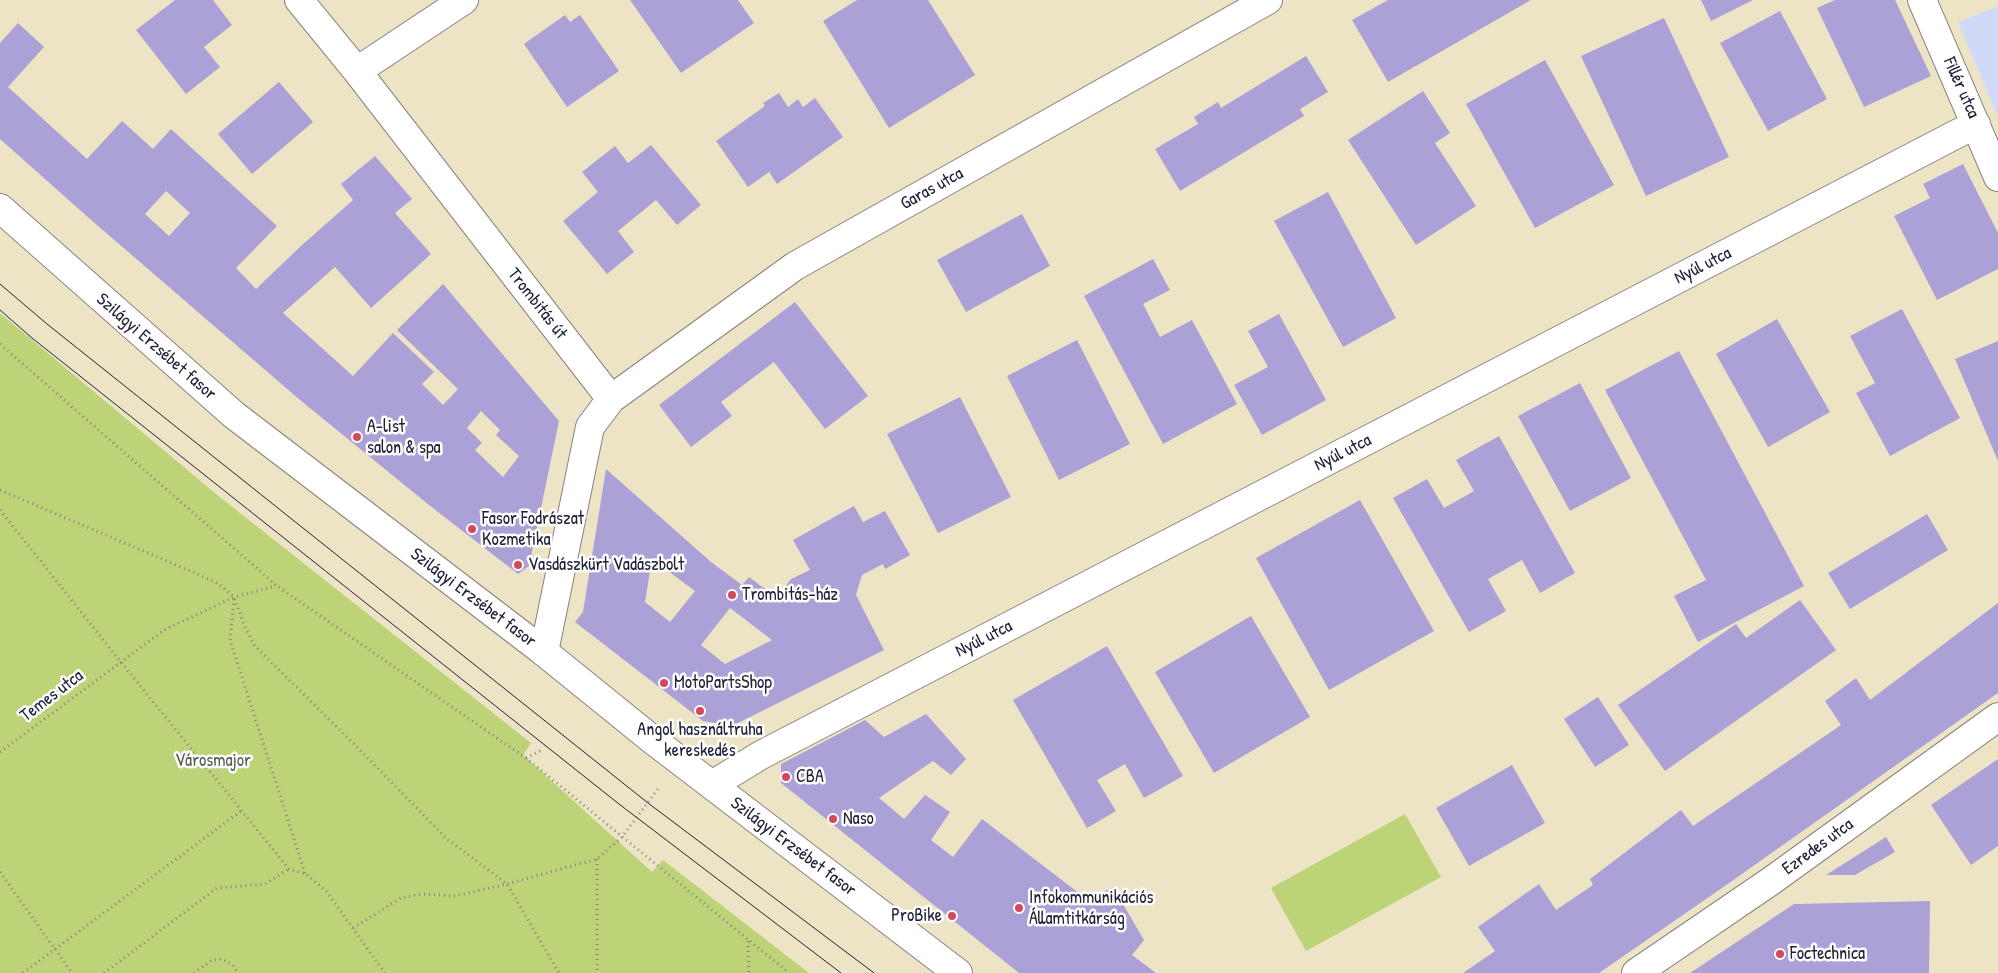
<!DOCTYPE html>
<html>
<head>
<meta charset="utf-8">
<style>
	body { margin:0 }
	canvas { display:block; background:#ede4c5 }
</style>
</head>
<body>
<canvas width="1998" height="973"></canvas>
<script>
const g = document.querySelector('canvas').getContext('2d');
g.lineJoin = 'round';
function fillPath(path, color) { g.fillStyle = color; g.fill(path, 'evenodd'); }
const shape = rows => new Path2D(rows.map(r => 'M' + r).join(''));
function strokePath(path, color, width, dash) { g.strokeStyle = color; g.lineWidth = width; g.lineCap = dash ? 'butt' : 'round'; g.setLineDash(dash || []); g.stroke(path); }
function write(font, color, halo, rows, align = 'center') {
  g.font = font + ' "Patrick Hand",sans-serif'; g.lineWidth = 5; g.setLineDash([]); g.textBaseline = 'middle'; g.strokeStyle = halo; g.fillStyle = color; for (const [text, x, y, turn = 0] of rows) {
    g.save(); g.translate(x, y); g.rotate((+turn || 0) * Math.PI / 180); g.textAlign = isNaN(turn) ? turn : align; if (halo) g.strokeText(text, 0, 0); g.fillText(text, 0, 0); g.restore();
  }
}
fillPath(shape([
	[1998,6,1998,117,1958,22]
]), '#d1d9f9');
fillPath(shape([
	[0,313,216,494,531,743,523,755,652,872,663,860,809,973,0,973],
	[1405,814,1441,877,1306,951,1271,888]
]), '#bcd377');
fillPath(shape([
	[175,0,213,0,232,25,204,47,220,67,186,94,136,30],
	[630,0,738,0,754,23,681,73],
	[857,0,928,0,975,75,889,128,823,21],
	[1388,0,1531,0,1388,82,1352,20],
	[1701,0,1753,0,1711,21],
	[1835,0,1895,0,1931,76,1864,107,1817,8],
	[1780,11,1827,99,1768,131,1720,43],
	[565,15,570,22,580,15,619,71,567,107,524,44],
	[1664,18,1729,157,1646,196,1581,56],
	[18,23,44,47,8,87,87,159,122,121,153,149,171,129,277,226,236,268,256,289,302,245,353,200,341,184,375,156,412,199,395,213,431,254,371,308,335,267,283,313,353,376,393,333,434,372,422,384,443,405,458,389,397,330,443,284,559,421,529,566,518,574,429,505,300,400,90,219,0,139,0,43],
	[166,191,190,213,169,236,145,214],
	[481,411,500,430,496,435,519,456,503,477,475,450,482,443,467,428],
	[1306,56,1328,92,1300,109,1304,116,1180,191,1155,149,1198,124,1194,117,1218,102,1221,108],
	[1545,60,1614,185,1535,228,1466,104],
	[279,82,313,122,252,174,218,134],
	[1423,91,1450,133,1435,143,1476,206,1416,245,1348,140],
	[779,93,788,107,798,99,803,107,815,98,843,137,777,184,769,172,748,187,716,141,765,106,763,103],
	[651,145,701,205,677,225,656,200,618,231,634,252,607,274,563,221,598,192,582,172,615,146,628,163],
	[1963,164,1998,233,1998,269,1937,300,1894,216,1930,198,1923,184],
	[1328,192,1396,318,1343,347,1274,221],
	[1022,214,1050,266,966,312,937,260],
	[1153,259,1170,290,1143,304,1160,337,1192,320,1237,404,1163,444,1084,296],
	[795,302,868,396,825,429,774,362,721,402,732,416,691,447,659,405],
	[1902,309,1960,418,1890,456,1856,393,1875,383,1850,336],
	[1279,314,1326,400,1262,435,1234,385,1268,367,1248,331],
	[1777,319,1830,412,1768,447,1716,354],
	[1077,340,1130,444,1059,480,1007,376],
	[1998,341,1998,461,1955,359],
	[1679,351,1804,586,1698,642,1674,596,1706,580,1605,390],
	[1580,383,1631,478,1570,511,1518,416],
	[960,397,1011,497,938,533,887,434],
	[1499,436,1575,573,1540,593,1522,560,1488,579,1506,611,1469,632,1393,498,1427,479,1444,508,1474,491,1456,460],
	[606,469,711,562,742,585,749,577,777,598,791,579,810,570,793,540,854,506,863,522,885,511,910,555,885,569,883,564,862,575,856,595,884,650,732,726,703,721,575,622,583,612],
	[652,559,695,591,670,622,645,602],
	[730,608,772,640,725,664,701,645],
	[1360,500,1434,631,1329,690,1256,558],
	[1927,514,1948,550,1850,609,1828,573],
	[1800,600,1836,650,1665,771,1618,705,1736,624,1746,638],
	[1998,603,1998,693,1732,881,1599,973,1463,973,1495,951,1478,927,1539,884,1556,910,1593,885,1590,879,1681,810,1693,826,1841,725,1825,701,1856,678,1870,700],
	[1251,616,1310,717,1214,773,1155,672],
	[1107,646,1183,776,1144,798,1125,764,1097,780,1116,811,1087,828,1013,700],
	[1598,697,1629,745,1595,767,1564,719],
	[926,714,966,759,951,775,933,761,879,798,904,819,925,795,950,812,931,840,953,857,982,819,1088,900,1113,887,1144,940,1132,955,1156,973,1019,973,781,783,781,764,865,720,884,737],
	[1998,759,1998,846,1971,865,1931,805],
	[1512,765,1545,823,1469,866,1436,808],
	[1886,837,1895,852,1855,875,1826,875],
	[1930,901,1929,973,1690,973,1794,904]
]), '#aca1d7');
const minor = shape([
	[299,0,357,71,611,399],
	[1922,0,1998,177],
	[357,71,464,0],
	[544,652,590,427,611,399,795,266,1268,0],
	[712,785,761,755,1976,124],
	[1636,973,1771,881,1998,717]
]);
const major = shape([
	[0,208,234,415,544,652,654,741,958,973]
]);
strokePath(minor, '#888380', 30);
strokePath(major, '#888380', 30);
strokePath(shape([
	[0,344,277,586,526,758,789,973],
	[0,490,195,573,219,584,234,597,245,627,255,646,359,749,447,839,507,884,559,973],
	[0,510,120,661,289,869,306,874,326,891,385,973],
	[234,599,230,640,305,873],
	[0,752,164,630,234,597,276,586],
	[526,758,542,750],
	[597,859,597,973],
	[0,872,72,973],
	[353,928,401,898,422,894,455,896,507,884,597,859,622,837,658,789],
	[748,941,749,973],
	[23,973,241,811],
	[104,973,217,888,265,884,289,869],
	[194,973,212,960,222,959,233,965,238,973]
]), '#888380', 3, [1, 4]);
strokePath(minor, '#fff', 28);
strokePath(major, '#fff', 28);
strokePath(shape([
	[0,284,47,324,648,803,874,973],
	[0,310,32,338,619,804,841,973]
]), '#22223b', 1);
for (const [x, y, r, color] of [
	[357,437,5,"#d1495b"],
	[472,529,5,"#d1495b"],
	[518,565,5,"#d1495b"],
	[732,595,5,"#d1495b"],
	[664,683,5,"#d1495b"],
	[700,711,5,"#d1495b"],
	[786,777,5,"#d1495b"],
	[833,819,5,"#d1495b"],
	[1019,908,5,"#d1495b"],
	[952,916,5,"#d1495b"],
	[1780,954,5,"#d1495b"]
]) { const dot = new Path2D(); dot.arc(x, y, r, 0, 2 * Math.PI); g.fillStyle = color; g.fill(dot); strokePath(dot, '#fff', 2); }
write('18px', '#22223b', '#fff', [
	["Fillér utca",1961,88,66],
	["Garas utca",932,189,-29],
	["Nyúl utca",1703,266,-27],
	["Trombitás út",537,304,52],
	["Szilágyi Erzsébet fasor",156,347,41],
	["Nyúl utca",1343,453,-27],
	["Szilágyi Erzsébet fasor",473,598,37],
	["Nyúl utca",984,639,-27],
	["Temes utca",52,696,-37],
	["Szilágyi Erzsébet fasor",793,847,37],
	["Ezredes utca",1818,847,-36]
]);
write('18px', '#22223b', '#fff', [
	["A-list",367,427],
	["salon & spa",367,448],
	["Fasor Fodrászat",482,519],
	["Kozmetika",482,540],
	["Vasdászkürt Vadászbolt",528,565],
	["Trombitás-ház",742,595],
	["MotoPartsShop",674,683],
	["Angol használtruha",700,730,"center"],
	["kereskedés",700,751,"center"],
	["CBA",796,777],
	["Naso",843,819],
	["Infokommunikációs",1029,898],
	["Államtitkárság",1029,919],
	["ProBike",942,916,"right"],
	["Foctechnica",1790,954]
], 'left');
write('18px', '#586050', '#fff', [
	["Városmajor",213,761]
]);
</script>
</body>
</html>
